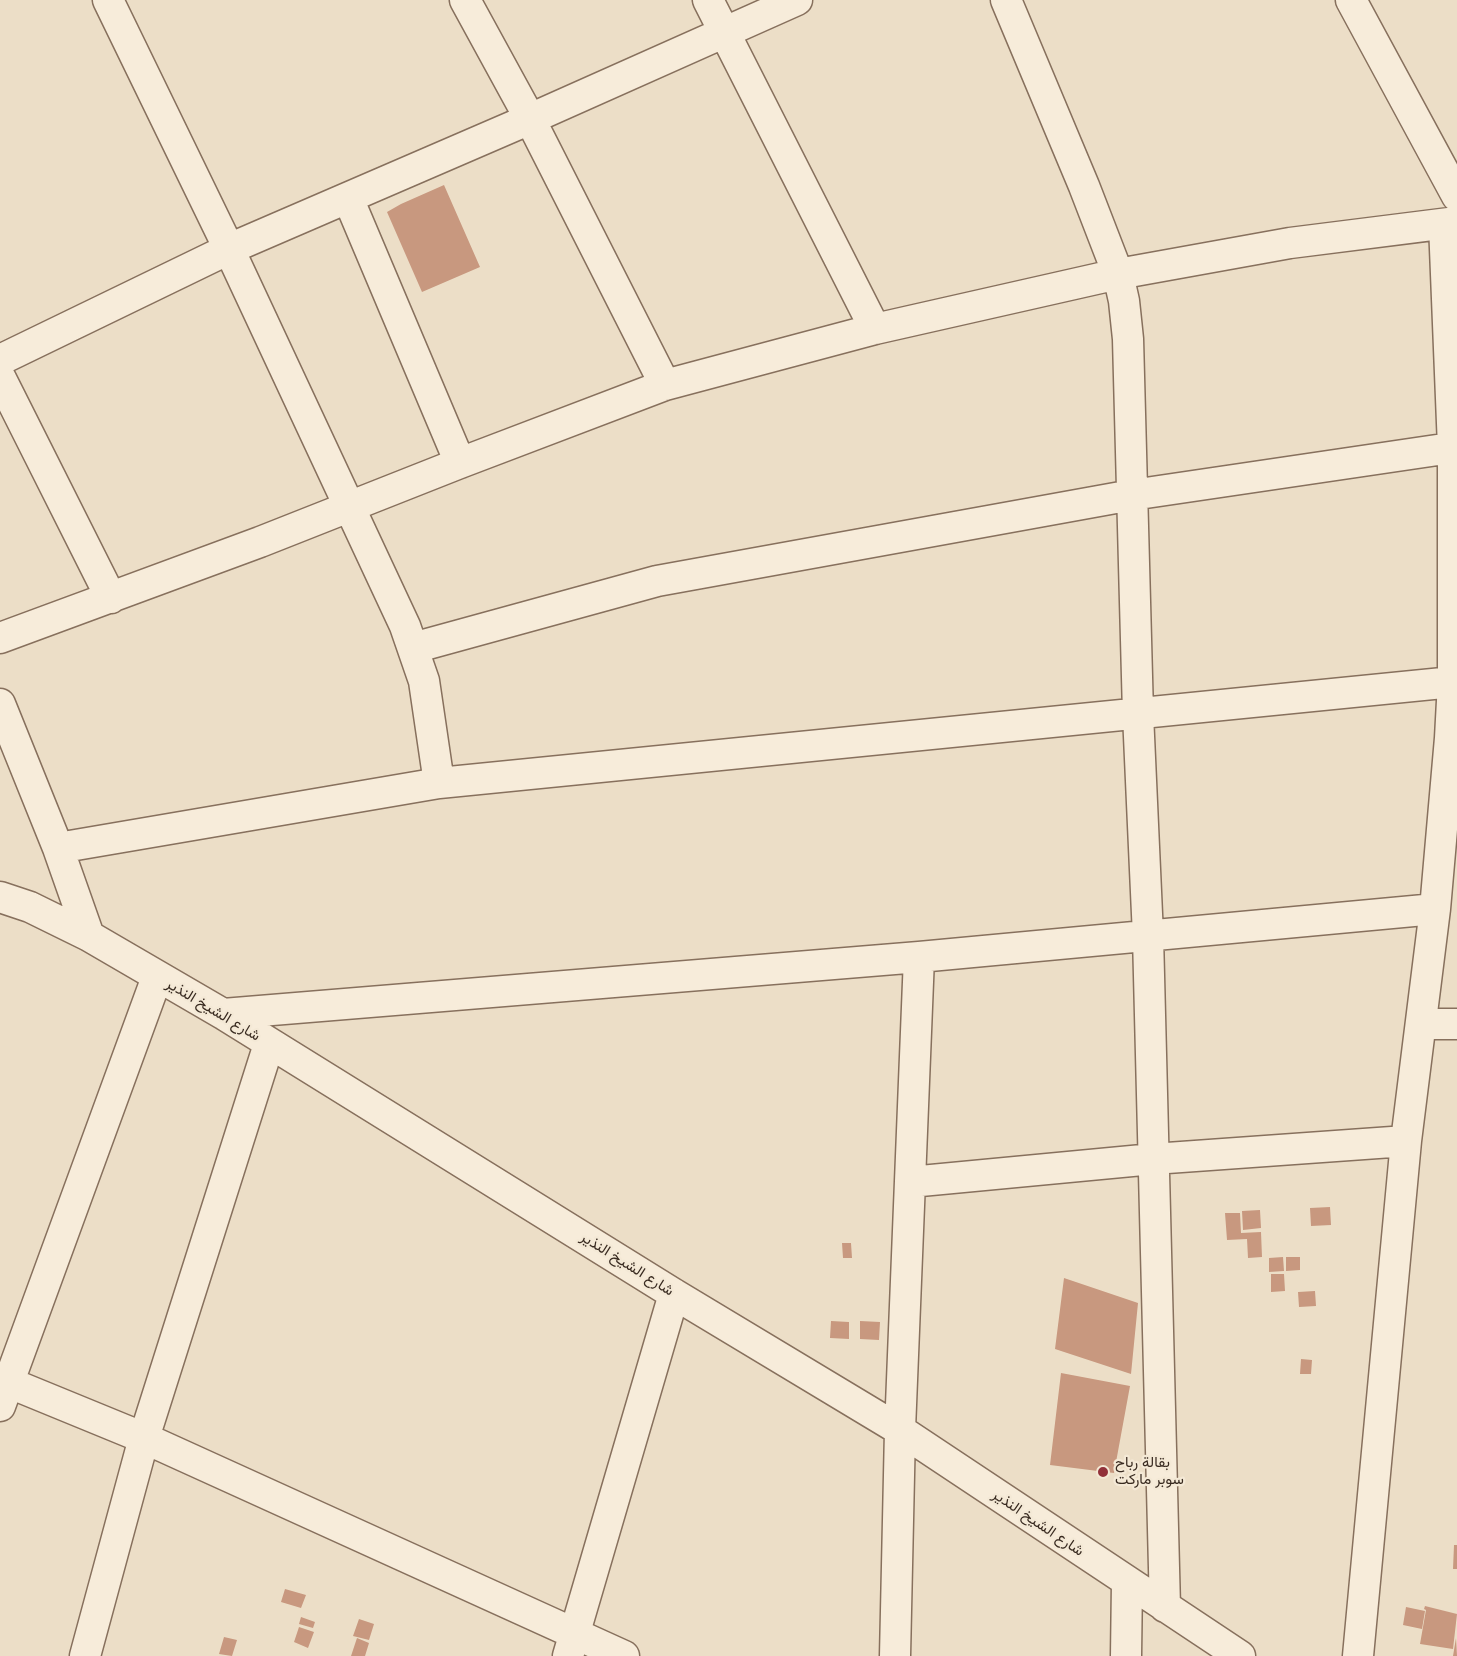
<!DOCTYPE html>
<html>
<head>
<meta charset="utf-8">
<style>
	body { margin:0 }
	canvas { display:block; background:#ecdec7 }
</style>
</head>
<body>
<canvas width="1457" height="1656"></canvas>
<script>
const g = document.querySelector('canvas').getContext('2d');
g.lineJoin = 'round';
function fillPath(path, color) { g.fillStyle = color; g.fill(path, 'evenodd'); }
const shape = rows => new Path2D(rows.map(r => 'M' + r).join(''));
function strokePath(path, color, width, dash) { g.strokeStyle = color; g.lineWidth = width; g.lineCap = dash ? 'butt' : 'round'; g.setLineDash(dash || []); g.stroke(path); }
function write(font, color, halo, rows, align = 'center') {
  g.font = font + ' "Noto Serif",Vazirmatn,serif'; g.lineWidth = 4.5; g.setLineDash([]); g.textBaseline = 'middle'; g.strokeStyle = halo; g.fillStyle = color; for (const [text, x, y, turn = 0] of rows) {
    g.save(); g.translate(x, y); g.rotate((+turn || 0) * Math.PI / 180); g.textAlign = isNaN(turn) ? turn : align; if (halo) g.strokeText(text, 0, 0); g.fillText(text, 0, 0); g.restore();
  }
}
fillPath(shape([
	[444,185,480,267,422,292,387,212,401,204],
	[1330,1207,1331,1225,1311,1226,1310,1208],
	[1260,1210,1261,1228,1243,1230,1242,1211],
	[1225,1213,1240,1213,1241,1233,1261,1232,1262,1257,1248,1258,1247,1239,1227,1240],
	[842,1243,851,1243,852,1258,843,1258],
	[1283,1257,1284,1271,1269,1272,1269,1258],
	[1286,1257,1300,1257,1300,1270,1286,1271],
	[1271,1274,1284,1274,1285,1291,1271,1292],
	[1064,1278,1138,1303,1131,1374,1055,1349],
	[1315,1291,1316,1306,1299,1307,1298,1292],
	[831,1321,849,1322,849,1339,830,1338],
	[860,1321,880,1322,879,1340,860,1339],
	[1301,1359,1312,1360,1311,1374,1300,1374],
	[1061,1373,1130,1386,1114,1473,1050,1465],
	[1454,1545,1457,1545,1457,1569,1453,1569],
	[285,1589,306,1595,301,1608,281,1602],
	[1425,1606,1457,1614,1453,1649,1420,1644,1426,1610,1424,1609],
	[1406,1607,1425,1611,1422,1629,1403,1625],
	[301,1617,315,1622,313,1628,299,1624],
	[359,1619,374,1624,369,1640,353,1636],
	[299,1627,314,1632,308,1648,294,1642],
	[224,1637,237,1640,232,1656,219,1654],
	[357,1638,369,1643,365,1656,351,1656],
	[1456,1638,1457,1656,1453,1656]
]), '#c8987f');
const minor = shape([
	[108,0,229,249,405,626,424,681,439,783],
	[465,0,530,119,665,385],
	[708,0,875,329],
	[1006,0,1084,186,1118,274,1124,301,1128,339,1138,714,1148,936,1165,1607],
	[1351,0,1457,196],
	[348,198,460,463],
	[0,360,229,249,530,119,797,0],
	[0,377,111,598],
	[0,638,260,542,460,463,665,385,875,329,1118,274,1290,243,1457,222],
	[413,648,657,581,1132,495,1457,447],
	[0,704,58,848,89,936],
	[58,848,439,783,1453,682],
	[0,897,30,907,89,936,223,1014,674,1294,900,1430,1240,1656],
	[223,1014,919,957,1435,909],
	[1421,1024,1457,1024],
	[910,1182,1153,1159,1406,1141],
	[0,1379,144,1438,624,1656],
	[0,1406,157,977],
	[85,1656,144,1438,269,1044],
	[568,1656,674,1294],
	[895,1656,900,1430,919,957],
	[1126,1656,1127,1582],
	[1358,1656,1406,1141,1435,909,1450,738,1453,682,1453,448,1444,224]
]);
strokePath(minor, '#87705d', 33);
strokePath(minor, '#f7ecda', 30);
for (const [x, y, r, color] of [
	[1103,1472,6,"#923139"]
]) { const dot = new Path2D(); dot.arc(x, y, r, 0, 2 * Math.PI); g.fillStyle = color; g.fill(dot); strokePath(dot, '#f4e9d6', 2); }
write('15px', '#382a20', '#f4e9d6', [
	["شارع الشيخ النذير",213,1010,31],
	["شارع الشيخ النذير",627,1264,32],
	["شارع الشيخ النذير",1038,1523,34]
]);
write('15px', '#382a20', '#f4e9d6', [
	["بقالة رباح",1115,1463],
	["سوبر ماركت",1115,1480]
], 'left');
</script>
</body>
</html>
